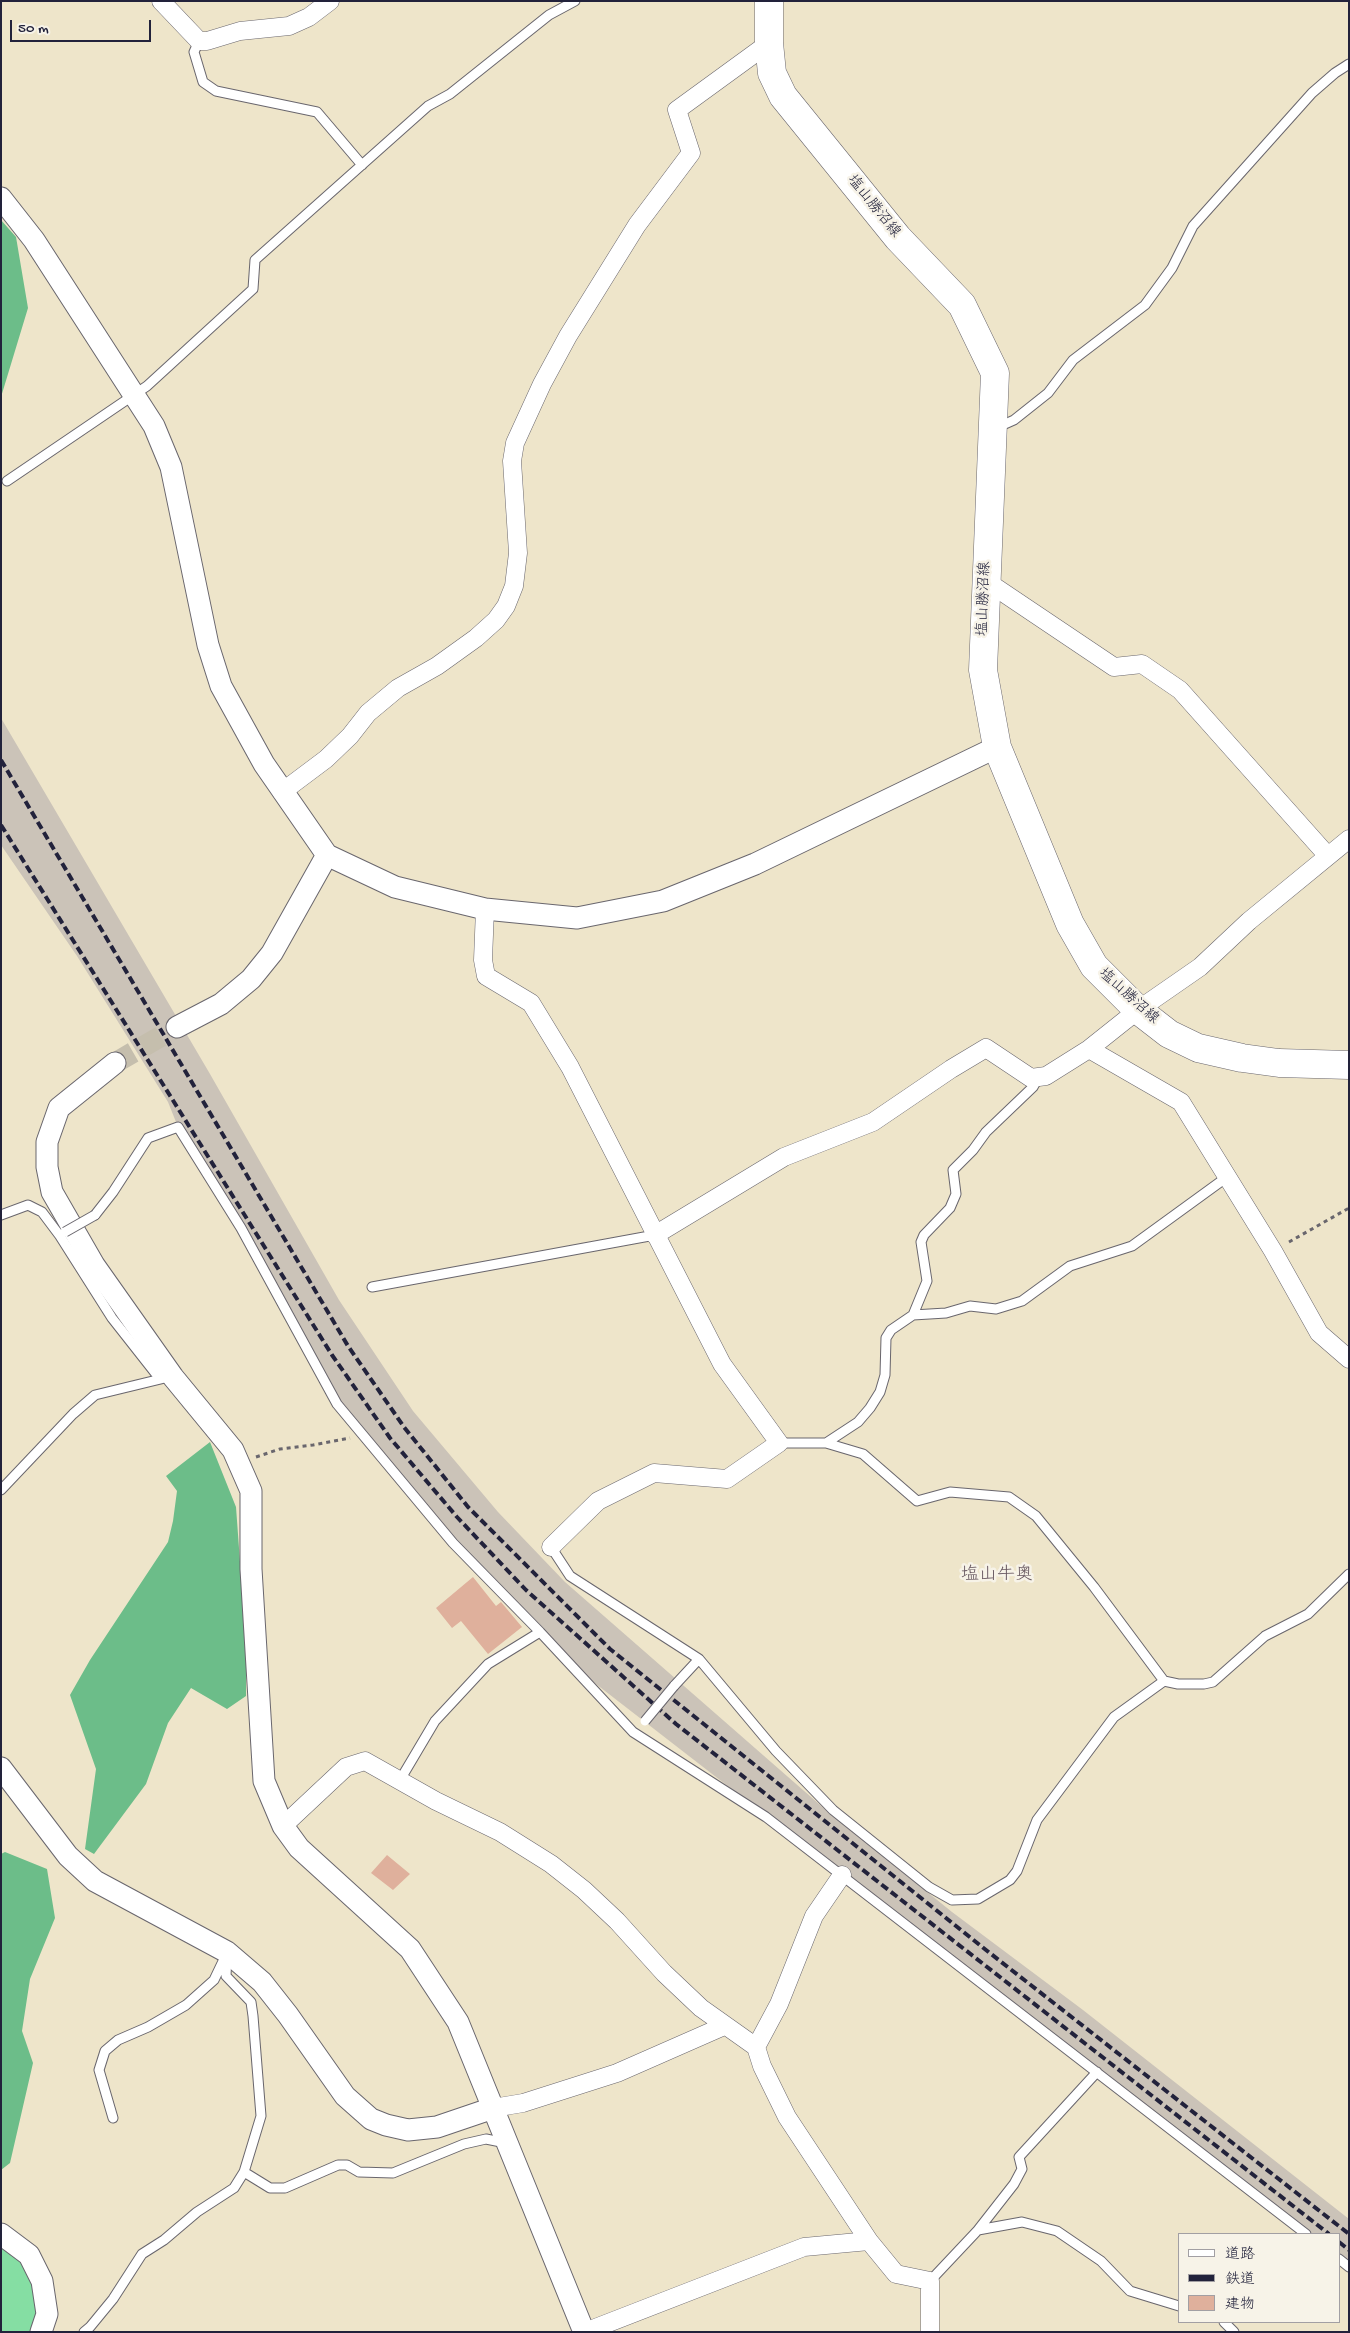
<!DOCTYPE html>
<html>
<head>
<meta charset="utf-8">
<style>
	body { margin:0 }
	#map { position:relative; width:1350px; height:2333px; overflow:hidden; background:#eee5ca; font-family:"Gochi Hand","Klee One",sans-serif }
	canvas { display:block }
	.frame { position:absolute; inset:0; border:2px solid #22223b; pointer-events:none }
	.legend { position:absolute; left:1178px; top:2233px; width:162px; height:90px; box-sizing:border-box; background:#f7f3e8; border:1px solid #a29fa3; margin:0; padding:6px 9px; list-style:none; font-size:15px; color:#22223b }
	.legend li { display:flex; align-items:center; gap:10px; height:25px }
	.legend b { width:25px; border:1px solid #a29fa3 }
	.scale { position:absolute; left:10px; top:20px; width:141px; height:22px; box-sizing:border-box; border:2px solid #22223b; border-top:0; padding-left:6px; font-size:15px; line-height:18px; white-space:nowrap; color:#22223b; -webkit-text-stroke:4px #f7f3e8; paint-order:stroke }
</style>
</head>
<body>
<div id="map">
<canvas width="1350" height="2333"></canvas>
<div class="frame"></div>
<ul class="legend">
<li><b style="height:6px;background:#fff"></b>道路</li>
<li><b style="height:6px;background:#22223b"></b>鉄道</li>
<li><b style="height:14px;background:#dfb09c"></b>建物</li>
</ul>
<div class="scale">50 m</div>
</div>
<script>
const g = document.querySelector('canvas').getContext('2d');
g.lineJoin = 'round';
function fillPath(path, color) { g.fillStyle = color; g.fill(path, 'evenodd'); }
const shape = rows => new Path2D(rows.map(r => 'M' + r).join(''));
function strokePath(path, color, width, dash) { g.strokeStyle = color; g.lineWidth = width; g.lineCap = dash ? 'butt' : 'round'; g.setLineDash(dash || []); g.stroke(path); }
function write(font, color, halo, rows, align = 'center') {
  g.font = font + ' "Gochi Hand","Klee One",sans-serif'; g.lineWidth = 5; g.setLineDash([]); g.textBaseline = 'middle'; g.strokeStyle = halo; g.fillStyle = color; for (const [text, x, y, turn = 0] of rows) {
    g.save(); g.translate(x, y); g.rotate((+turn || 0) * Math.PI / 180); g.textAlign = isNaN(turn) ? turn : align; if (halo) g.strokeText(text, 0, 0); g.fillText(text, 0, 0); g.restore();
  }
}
fillPath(shape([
	[1,718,210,1074,339,1300,413,1411,498,1512,565,1582,827,1811,952,1912,1083,2010,1349,2219,1349,2267,1339,2259,1339,2234,1306,2234,565,1660,499,1590,337,1404,178,1127,168,1102,77,956,1,845]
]), '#cbc3b8');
fillPath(shape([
	[1,2234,29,2255,41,2332,1,2332]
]), '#85dea3');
fillPath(shape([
	[1,220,16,237,28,308,1,397],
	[210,1442,236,1507,246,1644,246,1696,227,1709,191,1688,168,1723,146,1784,94,1854,85,1849,96,1769,70,1695,90,1660,168,1542,173,1521,177,1491,166,1476],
	[5,1852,47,1869,55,1918,30,1979,22,2031,33,2063,10,2163,1,2170,1,1854]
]), '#6cbd89');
fillPath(shape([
	[473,1577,496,1606,501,1602,522,1627,488,1654,461,1621,452,1628,436,1608],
	[387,1855,410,1874,393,1890,371,1873]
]), '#dfb09c');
strokePath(shape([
	[115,1063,177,1027]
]), '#c5bead', 21, [21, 11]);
const service = shape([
	[199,41,194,52,203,82,216,91,317,112,362,165],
	[996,428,1014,420,1048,393,1073,360,1145,305,1172,268,1193,226,1312,93,1335,73,1349,64],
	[7,481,147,386,253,289,255,260,428,106,450,94,549,15,575,1],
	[1,1215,28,1205,42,1212,60,1236,112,1318,160,1379],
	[95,1215,113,1192,148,1138,178,1127,241,1228,337,1404,453,1543,540,1632],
	[372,1287,655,1235],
	[913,1315,946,1313,970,1306,996,1309,1022,1301,1070,1266,1132,1246,1227,1177],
	[779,1443,826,1443,863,1454,917,1501,950,1492,1009,1497,1036,1516,1094,1587,1164,1681,1178,1684,1204,1684,1213,1682,1265,1636,1308,1614,1349,1574],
	[826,1443,858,1422,870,1408,880,1392,885,1375,886,1338,891,1330,913,1315,927,1281,921,1242,924,1235,950,1208,956,1194,953,1170,973,1150,986,1132,1033,1087,1038,1078],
	[1,1490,73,1414,95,1395,165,1378],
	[551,1547,570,1576,699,1659,776,1751,833,1810,929,1887,952,1900,978,1899,1010,1880,1017,1871,1037,1820,1114,1717,1164,1681],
	[674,1686,699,1659],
	[400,1780,435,1721,488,1664,540,1632,633,1732,766,1817,1306,2234],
	[113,2118,99,2070,105,2051,118,2040,148,2027,186,2005,214,1980,225,1957],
	[244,2172,270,2188,285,2188,338,2165,347,2165,359,2172,393,2173,464,2144,486,2139,506,2143],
	[978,2230,1014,2184,1022,2169,1019,2157,1097,2072],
	[1339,2259,1349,2267],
	[930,2281,978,2230,1022,2222,1057,2231,1101,2261,1130,2291,1179,2306],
	[1224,2322,1234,2332],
	[84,2332,90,2327,113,2299,142,2254,164,2240,197,2212,234,2188,244,2172,261,2116,253,2016,251,2002,226,1976,227,1955]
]);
const minor = shape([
	[161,1,199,41,207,41,240,31,289,26,309,17,330,1],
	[986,581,1114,667,1142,664,1180,690,1327,855],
	[282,792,326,759,350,736,368,713,398,688,437,666,476,638,496,620,506,606,514,586,518,553,512,461,515,443,542,384,568,336,637,225,691,153,677,110,769,43],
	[1349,839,1249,921,1200,967,1138,1010,1089,1049,1181,1102,1273,1251,1319,1333,1349,1359],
	[485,909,483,960,486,976,531,1003,570,1067,722,1364,779,1443,727,1479,654,1473,598,1501,551,1547],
	[655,1235,784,1157,873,1122,951,1069,986,1048,1031,1078,1046,1076,1089,1049],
	[283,1826,346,1767,365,1761,436,1801,500,1832,551,1864,584,1890,617,1921,664,1973,701,2008,756,2047,762,2066,787,2117,869,2241,896,2274,930,2281,930,2332],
	[756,2047,779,2004,814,1916,842,1875],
	[493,2108,523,2103,617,2073,724,2026],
	[585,2332,804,2247,869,2241]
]);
const tertiary = shape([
	[1,198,34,240,154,426,171,467,208,645,221,686,264,764,327,855,272,953,251,979,221,1004,177,1027],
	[327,855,395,887,485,909,577,918,663,901,755,864,997,747],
	[115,1063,59,1108,47,1142,47,1167,52,1192,94,1265,173,1377,233,1450,251,1491,251,1569,264,1781,283,1826,299,1848,410,1949,458,2022,584,2332],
	[1,1768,68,1856,95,1881,227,1952,262,1982,288,2015,345,2096,371,2119,386,2125,408,2130,437,2127,493,2108],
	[1,2234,29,2255,42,2281,47,2314,41,2332]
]);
const primary = shape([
	[769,1,769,43,772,73,783,96,898,238,962,305,995,373,983,670,997,747,1070,924,1094,966,1138,1010,1169,1034,1198,1048,1242,1058,1279,1063,1349,1065]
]);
strokePath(service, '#69666d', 11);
strokePath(minor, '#69666d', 19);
strokePath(tertiary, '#69666d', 23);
strokePath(primary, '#69666d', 29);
strokePath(shape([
	[1289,1242,1349,1208],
	[256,1457,280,1449,313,1445,350,1438]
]), '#69666d', 3, [4, 4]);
strokePath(service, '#fff', 9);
strokePath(minor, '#fff', 18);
strokePath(tertiary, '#fff', 21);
strokePath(primary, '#fff', 28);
strokePath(shape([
	[1,760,348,1346,404,1427,468,1507,610,1649,986,1950,1349,2234],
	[1,825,332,1355,390,1438,457,1517,526,1590,676,1724,1329,2234],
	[1339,2242,1349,2250]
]), '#22223b', 4, [8, 4]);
const serviceBridge = shape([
	[65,1232,95,1215],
	[645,1721,674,1686]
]);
strokePath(serviceBridge, '#69666d', 11, []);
strokePath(serviceBridge, '#fff', 9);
write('15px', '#22223b', '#f7f3e8', [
	["塩山勝沼線",873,207,51],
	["塩山勝沼線",985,599,-88],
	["塩山勝沼線",1128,997,42]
]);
write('18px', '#64545d', '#f7f3e8', [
	["塩山牛奥",997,1576]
]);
</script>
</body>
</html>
